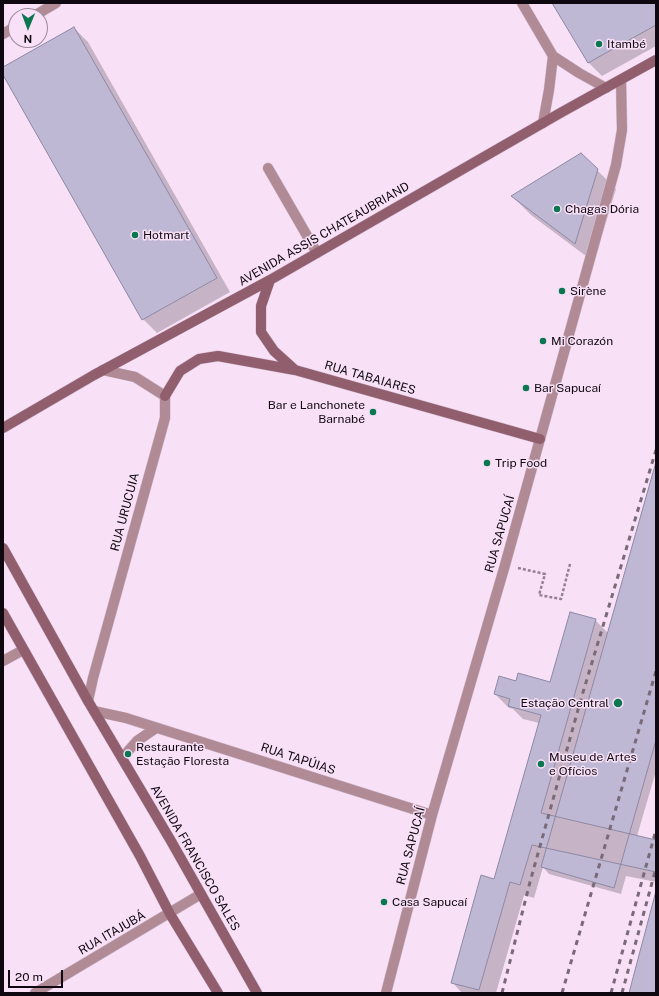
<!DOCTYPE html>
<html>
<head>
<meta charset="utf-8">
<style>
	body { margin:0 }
	#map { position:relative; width:659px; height:996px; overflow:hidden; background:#f8e0f7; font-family:"Public Sans",sans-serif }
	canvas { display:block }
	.frame { position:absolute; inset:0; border:4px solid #100810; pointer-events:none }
	.north { position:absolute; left:8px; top:8px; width:40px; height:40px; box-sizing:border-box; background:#f8e0f7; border:1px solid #9b8a9b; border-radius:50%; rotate:181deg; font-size:11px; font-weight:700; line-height:16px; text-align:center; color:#100810 }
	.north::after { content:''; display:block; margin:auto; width:14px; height:18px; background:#0b7751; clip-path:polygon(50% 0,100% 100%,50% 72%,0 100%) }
	.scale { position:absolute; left:8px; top:970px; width:55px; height:18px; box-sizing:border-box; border:2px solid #100810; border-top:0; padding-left:5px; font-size:12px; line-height:14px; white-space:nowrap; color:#100810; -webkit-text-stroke:3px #f8e0f7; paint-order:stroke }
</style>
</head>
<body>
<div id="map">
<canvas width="659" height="996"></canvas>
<div class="frame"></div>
<div class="north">N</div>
<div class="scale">20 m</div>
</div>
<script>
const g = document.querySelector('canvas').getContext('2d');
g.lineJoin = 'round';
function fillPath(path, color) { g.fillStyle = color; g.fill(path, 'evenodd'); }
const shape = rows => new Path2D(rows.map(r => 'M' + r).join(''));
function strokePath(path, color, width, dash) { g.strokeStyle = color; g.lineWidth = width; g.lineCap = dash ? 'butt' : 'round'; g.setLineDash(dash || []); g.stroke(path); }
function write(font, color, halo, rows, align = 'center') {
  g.font = font + ' "Public Sans",sans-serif'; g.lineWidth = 3; g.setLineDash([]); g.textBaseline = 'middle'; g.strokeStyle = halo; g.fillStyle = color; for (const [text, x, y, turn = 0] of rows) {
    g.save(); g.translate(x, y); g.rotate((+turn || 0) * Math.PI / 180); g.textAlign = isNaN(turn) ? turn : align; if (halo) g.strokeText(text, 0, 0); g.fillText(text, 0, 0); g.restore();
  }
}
fillPath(shape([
	[553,3,656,3,656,46,602,76,589,63],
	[74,28,88,42,230,292,157,333,143,319,3,73,3,69],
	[597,170,616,189,594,262,531,215,512,196],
	[656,466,656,771,637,836,656,841,656,882,626,876,621,894,549,874,543,867,534,898,524,895,496,993,462,993,452,982,495,880,539,723,523,719,513,709,509,708,495,694,516,683,551,683,595,620,608,633]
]), '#0003');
const building = shape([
	[552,3,656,3,656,25,588,63,552,3],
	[74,27,217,278,142,320,3,75,3,67,74,27],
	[581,153,598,169,575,244,511,196,581,153],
	[656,462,656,740,614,888,541,867,656,462],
	[570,612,596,619,541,813,656,840,656,872,532,845,520,885,510,882,479,990,451,983,481,875,494,879,541,715,508,706,510,699,494,694,499,676,516,681,518,673,550,682,570,612],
	[656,891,656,993,629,993,656,891]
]);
fillPath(building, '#beb8d5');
strokePath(building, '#8d88a3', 1);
const lane = shape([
	[268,168,317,253]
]);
const street = shape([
	[522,3,553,56,579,73,606,88],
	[34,16,56,3],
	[3,34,16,26],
	[543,123,549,90,553,56],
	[3,661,23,650],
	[88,701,93,678,165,418,165,396,135,377,103,370],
	[94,711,126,718,167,731,432,815],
	[122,758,137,741,156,728],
	[35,993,201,894],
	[386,993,432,815,505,565,616,165,622,130,621,80]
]);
const secondary = shape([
	[270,280,261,306,261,332,274,351,295,370],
	[165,396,180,371,199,359,218,356,295,370,540,439],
	[3,428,94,375,270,280,562,112,656,60],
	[3,548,88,701,171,841,257,993],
	[3,613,140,856,170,914,218,993]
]);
strokePath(lane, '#d3bdd2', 11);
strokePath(street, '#d3bdd2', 11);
strokePath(secondary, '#d3bdd2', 11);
strokePath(shape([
	[518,568,545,574,539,595,561,599,570,564]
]), '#938292', 2.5, [3, 2]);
strokePath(lane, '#b08b95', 10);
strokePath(street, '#b08b95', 10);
strokePath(secondary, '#915e6d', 10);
strokePath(shape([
	[502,993,530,882,581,699,656,450],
	[562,993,656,671],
	[611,993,656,830],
	[622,993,656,868]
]), '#796a79', 3, [5, 5]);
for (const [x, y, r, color] of [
	[599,44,4,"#0b7751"],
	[557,209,4,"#0b7751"],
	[135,235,4,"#0b7751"],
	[562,291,4,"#0b7751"],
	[543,341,4,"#0b7751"],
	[526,388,4,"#0b7751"],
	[373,412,4,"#0b7751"],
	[487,463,4,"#0b7751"],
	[618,703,5,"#0b7751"],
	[128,754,4,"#0b7751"],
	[541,764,4,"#0b7751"],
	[384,902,4,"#0b7751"]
]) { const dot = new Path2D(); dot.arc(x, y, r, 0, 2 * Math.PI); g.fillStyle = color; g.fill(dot); strokePath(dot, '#f8e0f7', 1.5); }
write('12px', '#100810', '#f8e0f7', [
	["Itambé",607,44],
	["Chagas Dória",565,209],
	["Hotmart",143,235],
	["Sirène",570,291],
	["Mi Corazón",551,341],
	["Bar Sapucaí",534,388],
	["Bar e Lanchonete",365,405,"right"],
	["Barnabé",365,419,"right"],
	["Trip Food",495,463],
	["Estação Central",609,703,"right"],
	["Restaurante",136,747],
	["Estação Floresta",136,761],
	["Museu de Artes",549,757],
	["e Ofícios",549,771],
	["Casa Sapucaí",392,902]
], 'left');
write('12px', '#100810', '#f8e0f7', [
	["AVENIDA ASSIS CHATEAUBRIAND",324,234,-30],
	["RUA TABAIARES",370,378,16],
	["RUA URUCUIA",125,512,-75],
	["RUA SAPUCAÍ",500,534,-74],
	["RUA TAPÚIAS",298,759,18],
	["RUA SAPUCAÍ",411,846,-75],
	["AVENIDA FRANCISCO SALES",195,858,60],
	["RUA ITAJUBÁ",112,933,-30]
]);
</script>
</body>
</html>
